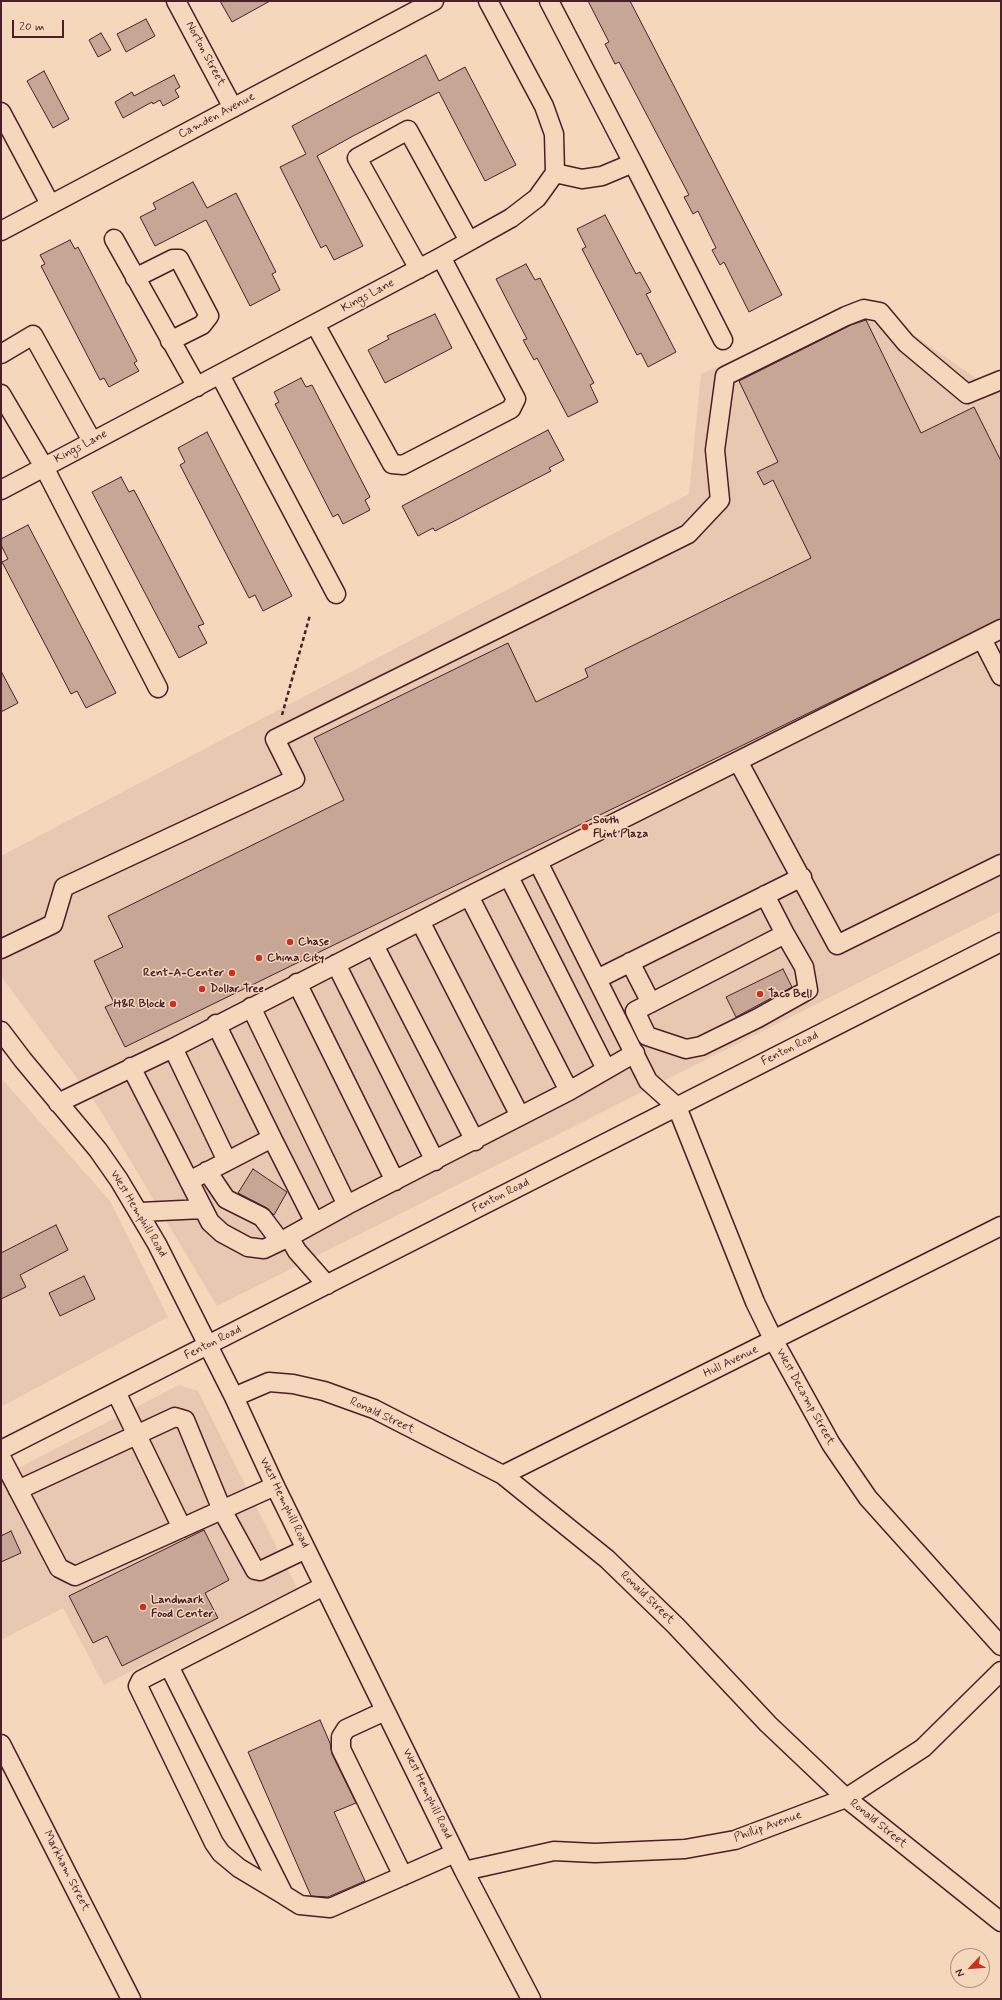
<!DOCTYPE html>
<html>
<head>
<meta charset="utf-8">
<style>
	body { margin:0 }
	#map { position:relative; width:1002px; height:2000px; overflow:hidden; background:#f5d7bb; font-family:Mynerve,sans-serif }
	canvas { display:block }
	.frame { position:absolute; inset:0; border:2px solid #4a1f2b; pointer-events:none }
	.north { position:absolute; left:950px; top:1948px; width:40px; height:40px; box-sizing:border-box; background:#f5d7bb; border:1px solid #b18d81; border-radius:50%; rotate:244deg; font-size:11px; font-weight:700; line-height:16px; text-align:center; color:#4a1f2b }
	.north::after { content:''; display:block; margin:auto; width:14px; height:18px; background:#c8321e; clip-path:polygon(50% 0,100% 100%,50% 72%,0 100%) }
	.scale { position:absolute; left:12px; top:20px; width:52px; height:18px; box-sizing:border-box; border:2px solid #4a1f2b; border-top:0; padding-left:5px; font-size:12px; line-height:14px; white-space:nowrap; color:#4a1f2b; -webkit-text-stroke:3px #f5d7bb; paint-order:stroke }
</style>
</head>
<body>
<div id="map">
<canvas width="1002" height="2000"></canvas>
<div class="frame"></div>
<div class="north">N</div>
<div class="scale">20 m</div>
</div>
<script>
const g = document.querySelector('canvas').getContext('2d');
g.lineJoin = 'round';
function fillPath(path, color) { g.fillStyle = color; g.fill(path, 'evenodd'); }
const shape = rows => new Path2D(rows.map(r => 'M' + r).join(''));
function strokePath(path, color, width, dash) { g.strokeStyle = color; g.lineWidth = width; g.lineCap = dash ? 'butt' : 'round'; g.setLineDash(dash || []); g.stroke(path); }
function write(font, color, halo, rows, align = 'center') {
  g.font = font + ' Mynerve,sans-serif'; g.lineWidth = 3; g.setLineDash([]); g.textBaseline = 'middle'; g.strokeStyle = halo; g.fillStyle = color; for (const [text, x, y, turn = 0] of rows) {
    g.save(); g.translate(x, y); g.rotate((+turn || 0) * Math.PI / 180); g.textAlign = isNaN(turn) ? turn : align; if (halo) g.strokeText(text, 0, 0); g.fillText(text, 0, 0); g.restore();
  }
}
fillPath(shape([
	[868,303,983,383,1001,372,1001,911,217,1306,99,1108,1,976,1,856,689,494,701,374],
	[1,1078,110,1201,168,1317,1,1407],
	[179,1385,198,1391,297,1588,104,1685,63,1608,1,1640,1,1477]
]), '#e8c8b0');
const building = shape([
	[220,1,270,1,232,22,220,1],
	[588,1,630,1,782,295,749,312,724,262,720,265,712,250,716,248,698,211,693,214,684,197,689,195,619,62,615,64,605,44,609,42,588,1],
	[146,19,155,36,126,52,117,34,146,19],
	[101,33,111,50,98,57,89,40,101,33],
	[426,55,439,81,465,67,516,165,485,181,439,92,353,136,317,156,363,246,334,260,326,245,321,248,280,167,306,154,292,126,426,55],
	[44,71,69,119,53,128,27,81,44,71],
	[174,75,180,87,175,90,179,97,163,106,160,100,153,104,152,102,123,118,115,102,132,92,134,96,174,75],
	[193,182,207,208,236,193,276,272,272,274,280,290,250,306,206,220,155,246,140,217,156,209,153,203,193,182],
	[605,215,636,274,640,272,651,292,646,294,676,352,648,367,641,353,637,355,582,249,586,247,577,229,605,215],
	[70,240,75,249,78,247,137,361,134,363,139,371,109,387,104,378,100,380,41,266,45,264,40,255,70,240],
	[526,264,535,280,540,278,594,383,590,385,598,402,568,417,537,358,534,360,523,340,527,339,496,279,526,264],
	[435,314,452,348,385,383,368,350,389,339,387,336,435,314],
	[866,320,921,433,974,407,1001,461,1001,619,125,1047,105,1007,114,1003,94,961,123,947,108,916,344,800,314,738,508,643,536,702,588,677,585,669,811,558,773,480,764,485,757,472,778,462,739,381,851,325,866,320],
	[301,378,306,387,312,385,370,497,365,500,370,510,343,524,338,514,333,517,275,404,279,402,274,392,301,378],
	[548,430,564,460,549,468,551,471,435,531,433,528,418,536,402,506,548,430],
	[207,432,292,596,263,611,255,595,249,598,180,465,185,462,178,448,207,432],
	[121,477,129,492,134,490,204,624,198,626,207,643,179,658,92,492,121,477],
	[28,525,116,693,86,708,77,691,71,694,2,562,8,559,1,545,1,539,28,525],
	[1,671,18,703,1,712,1,671],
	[783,969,792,987,736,1017,726,997,783,969],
	[253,1169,287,1192,274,1215,267,1208,238,1193,253,1169],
	[56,1225,68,1250,20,1275,26,1287,1,1299,1,1253,56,1225],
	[84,1276,95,1299,60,1316,49,1293,84,1276],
	[204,1530,229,1580,205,1593,218,1618,122,1666,107,1636,93,1643,69,1596,204,1530],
	[11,1531,21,1553,1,1562,1,1536,11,1531],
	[320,1720,330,1743,332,1754,356,1803,334,1812,365,1881,328,1897,311,1896,248,1752,320,1720]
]);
fillPath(building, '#c8a695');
strokePath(building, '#4a1f2b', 1);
const minor = shape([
	[176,1,233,108],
	[549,1,633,163],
	[1,112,50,204],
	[555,173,582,179,602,176,633,163,723,340],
	[1,231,434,1],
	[114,239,197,387],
	[419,269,357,158,408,130,469,241],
	[135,278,173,259,179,259,209,316,202,325,170,341],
	[315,324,392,464,403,465,511,409,516,399,441,257],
	[1,354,33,335,92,441],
	[220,375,336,594],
	[1,394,44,467,158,688],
	[1,490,441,257,511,218,537,198,555,173,554,134,544,106,488,1],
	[982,639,1001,676],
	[738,761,837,945,1001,864],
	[538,862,648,1081,677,1107,755,1302,774,1341,831,1444,868,1498,1001,1646],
	[509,877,606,1069],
	[765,895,785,934,635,1011,647,1036,686,1049,701,1046,758,1018,808,990,804,967,785,934],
	[469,896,569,1091],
	[420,921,520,1116],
	[374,945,475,1141],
	[1,949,53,924,64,887,295,779,275,739,688,534,720,500,715,450,725,376,846,316,864,309,880,312,906,343,967,394,1001,380],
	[630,962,651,1003],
	[336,964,435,1161],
	[597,979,802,877],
	[297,983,395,1181],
	[251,1007,347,1205],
	[1,1031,23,1060,98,1150,119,1180,157,1244,234,1397,275,1486,464,1871,531,1999],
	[173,1048,227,1161],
	[131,1067,210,1222,222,1233,248,1247,264,1249,289,1237],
	[58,1103,173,1048,469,896,1001,629],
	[272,1138,315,1223],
	[207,1171,226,1199,262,1217,280,1241],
	[189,1181,272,1138,216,1024],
	[140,1212,203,1209],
	[327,1285,297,1251,289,1237,347,1205,569,1091,635,1053],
	[116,1392,182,1528],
	[234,1397,269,1382,293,1384,324,1391,374,1409,503,1475,607,1559,676,1626,768,1724,846,1798,1001,1922],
	[1,1450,1001,942],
	[1,1457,59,1568,75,1576,275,1486],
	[503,1475,1001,1226],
	[18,1490,175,1417,185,1420,222,1510,255,1570,260,1571,306,1549],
	[169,1666,284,1895,300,1905,330,1908,455,1853],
	[385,1711,346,1729,341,1737,341,1749,403,1876],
	[1,1744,131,1999],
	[464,1871,554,1851,595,1853,685,1849,735,1840,846,1798,923,1748,1001,1671],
	[284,1895,239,1868,221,1853,214,1843,138,1686,141,1680,324,1586]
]);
strokePath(minor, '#4a1f2b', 21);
strokePath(shape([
	[282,715,310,615]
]), '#4a1f2b', 2.5, [4, 3]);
strokePath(minor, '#f5d7bb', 18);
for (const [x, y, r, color] of [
	[585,827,4,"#c8321e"],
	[290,942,4,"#c8321e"],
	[259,958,4,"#c8321e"],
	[232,973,4,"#c8321e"],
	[202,989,4,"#c8321e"],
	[760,994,4,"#c8321e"],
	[173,1004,4,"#c8321e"],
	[143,1607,4,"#c8321e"]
]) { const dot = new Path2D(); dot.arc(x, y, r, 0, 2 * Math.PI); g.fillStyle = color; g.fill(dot); strokePath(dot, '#f5d7bb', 1.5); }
write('12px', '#4a1f2b', '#f5d7bb', [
	["Norton Street",205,54,62],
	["Camden Avenue",217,116,-28],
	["Kings Lane",368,296,-28],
	["Kings Lane",81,447,-28],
	["Fenton Road",790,1049,-27],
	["Fenton Road",501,1196,-27],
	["West Hemphill Road",138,1214,59],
	["Fenton Road",213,1343,-27],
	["Hull Avenue",731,1362,-26],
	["West Decamp Street",805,1397,61],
	["Ronald Street",382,1416,25],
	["West Hemphill Road",284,1503,64],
	["Ronald Street",647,1598,44],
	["West Hemphill Road",427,1794,64],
	["Ronald Street",878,1824,39],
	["Phillip Avenue",768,1827,-20],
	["Markham Street",66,1871,63]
]);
write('bold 12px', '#4a1f2b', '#f5d7bb', [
	["South",593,820],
	["Flint Plaza",593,834],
	["Chase",298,942],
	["China City",267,958],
	["Rent-A-Center",224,973,"right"],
	["Dollar Tree",210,989],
	["Taco Bell",768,994],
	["H&R Block",165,1004,"right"],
	["Landmark",151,1600],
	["Food Center",151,1614]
], 'left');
</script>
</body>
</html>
